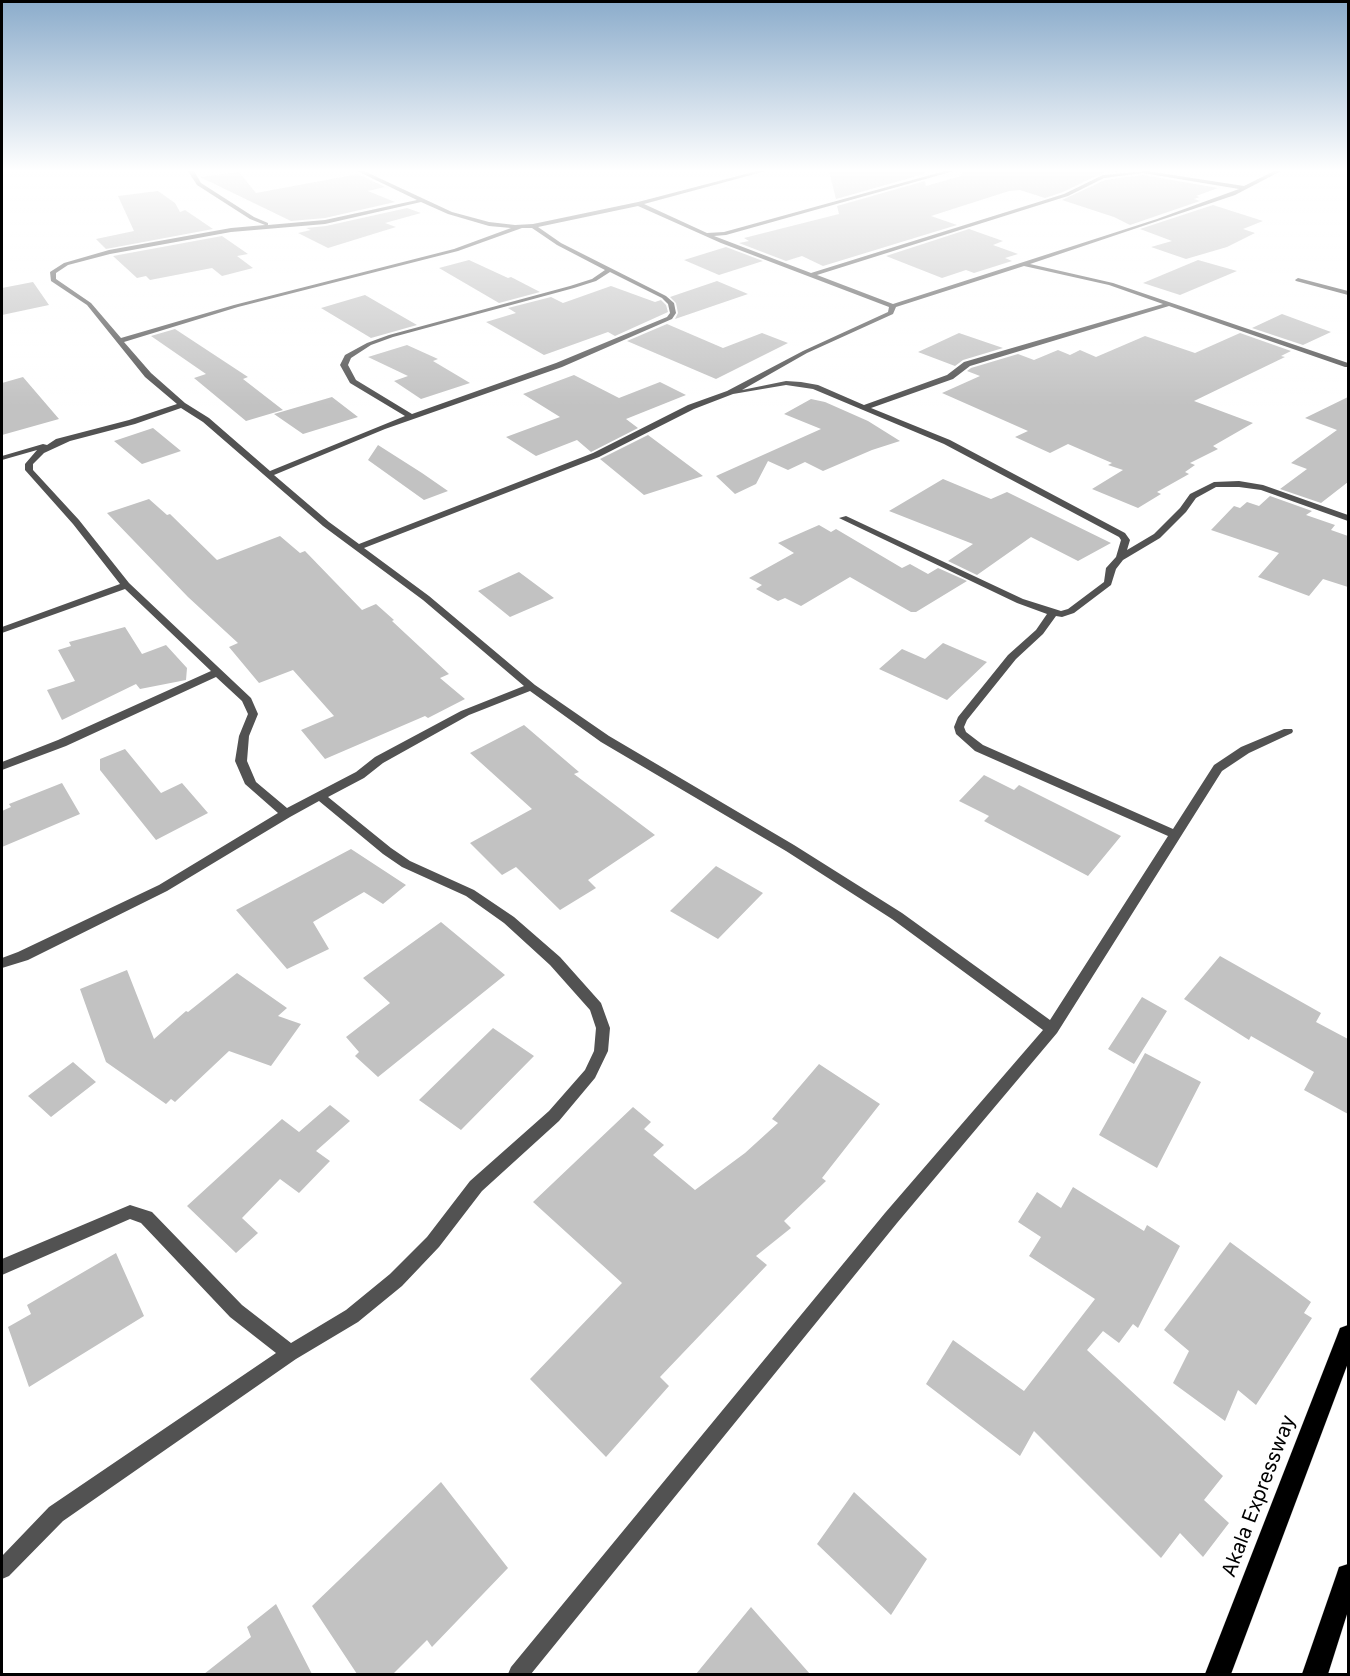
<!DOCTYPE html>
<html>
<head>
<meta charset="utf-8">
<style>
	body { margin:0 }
	#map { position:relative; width:1350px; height:1676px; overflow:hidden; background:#fff; font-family:Inter,sans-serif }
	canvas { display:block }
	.frame { position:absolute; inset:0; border:3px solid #000; pointer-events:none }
</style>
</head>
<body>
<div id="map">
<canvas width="1350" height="1676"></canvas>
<div class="frame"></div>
</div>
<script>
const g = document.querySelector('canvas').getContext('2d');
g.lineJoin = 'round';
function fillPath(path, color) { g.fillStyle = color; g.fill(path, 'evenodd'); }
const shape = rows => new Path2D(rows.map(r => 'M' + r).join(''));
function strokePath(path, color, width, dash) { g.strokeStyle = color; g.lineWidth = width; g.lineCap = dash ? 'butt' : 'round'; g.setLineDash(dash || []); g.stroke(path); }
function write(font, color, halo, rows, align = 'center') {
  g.font = font + ' Inter,sans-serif'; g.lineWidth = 5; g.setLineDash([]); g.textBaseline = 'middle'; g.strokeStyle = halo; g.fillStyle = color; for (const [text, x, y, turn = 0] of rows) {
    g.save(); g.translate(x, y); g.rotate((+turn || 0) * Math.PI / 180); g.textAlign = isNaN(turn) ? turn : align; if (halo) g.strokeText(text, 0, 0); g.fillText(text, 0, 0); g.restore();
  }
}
fillPath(shape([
	[829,171,924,171,924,174,836,199],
	[962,171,1123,171,1102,173,1063,192,1045,198,1020,190,1009,191,931,216,957,225,823,266,802,256,786,261,739,243,749,241,744,238,839,214,837,206,925,181,926,186,961,176],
	[239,172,256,193,358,174,385,187,368,191,395,202,325,218,291,221,200,177],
	[1143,175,1218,188,1196,196,1200,197,1194,199,1200,201,1130,225,1114,217,1062,200,1105,180],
	[158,191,175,203,180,212,185,210,213,229,106,249,96,239,134,231,118,196],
	[1213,205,1263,221,1243,229,1255,233,1227,247,1186,259,1151,247,1172,241,1140,229],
	[407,208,421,213,385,223,396,227,328,248,298,233,311,230,306,228,326,226],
	[969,229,1003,241,993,245,1018,254,1005,258,1012,261,974,273,966,270,942,278,886,256],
	[222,236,248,254,237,256,253,268,222,276,212,268,150,280,146,276,137,278,113,256],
	[726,247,763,261,719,275,684,260],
	[469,260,508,278,511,277,540,292,499,303,439,268],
	[1198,260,1237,271,1180,295,1143,283],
	[717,281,748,294,675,319,678,313,676,303,670,297],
	[33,282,49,305,2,315,2,288],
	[611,286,655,302,661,300,666,305,668,312,615,336,608,332,544,355,486,322,516,313,508,308,551,297,563,303],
	[365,295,417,325,371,338,321,308],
	[1282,314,1331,332,1303,345,1252,328],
	[667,324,723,348,762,333,788,343,716,379,627,341],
	[175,329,248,377,243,379,283,410,246,421,194,378,206,374,151,336],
	[959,333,1003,348,963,360,955,366,918,352],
	[1240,333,1291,351,1281,356,1285,357,1194,401,1253,423,1213,446,1218,449,1190,463,1195,465,1185,472,1189,474,1157,492,1161,494,1138,508,1092,489,1123,470,1108,465,1112,463,1068,444,1050,453,1015,437,1028,431,942,393,980,376,967,371,971,368,1018,354,1034,360,1058,350,1070,355,1080,350,1096,357,1145,336,1195,353],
	[407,345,438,359,433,361,470,383,421,399,394,381,408,376,368,357],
	[574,375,619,398,660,382,686,395,626,419,638,428,591,452,577,440,536,456,506,437,560,417,523,394],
	[23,377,59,419,2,435,2,383],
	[332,397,358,417,303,434,274,414],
	[1348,397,1348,482,1321,503,1280,489,1307,469,1291,463,1337,430,1305,418],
	[811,399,825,402,868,421,900,441,872,450,823,471,805,462,788,470,768,461,756,484,735,494,716,476,821,429,784,414],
	[153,428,181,451,142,464,114,441],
	[648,435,703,476,644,495,600,459],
	[378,445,422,473,448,491,424,500,368,460],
	[943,479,991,499,1007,492,1111,543,1078,561,1031,537,977,575,948,561,973,544,889,511],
	[1270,496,1312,511,1306,515,1335,525,1331,530,1348,536,1348,587,1323,579,1309,596,1258,577,1279,553,1211,530,1234,506,1240,508,1247,502,1259,506],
	[149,499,167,515,170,514,217,560,280,536,300,553,305,551,362,610,376,604,394,620,392,621,449,674,440,678,465,699,428,718,425,716,325,759,301,730,334,716,293,670,259,683,229,647,238,643,188,597,107,513],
	[819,525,831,532,836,529,902,568,910,564,928,574,938,568,967,581,916,612,911,612,850,577,801,606,785,598,778,601,756,589,762,585,749,578,794,553,778,543],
	[519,572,554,598,510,617,478,591],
	[125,627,142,654,166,645,187,668,186,680,140,689,136,684,62,720,47,690,75,681,58,650,71,646,69,642],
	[943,643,987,662,947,700,879,669,902,649,925,659],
	[524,725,579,772,574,774,655,835,588,880,596,888,560,910,516,867,502,875,470,843,532,809,470,753],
	[125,749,161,793,182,783,208,813,156,840,100,770,100,759],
	[984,775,1014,790,1019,785,1121,836,1088,876,984,821,989,816,959,801],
	[62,783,80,814,2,847,2,811,11,807,9,804],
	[351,849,406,885,383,904,364,892,313,922,329,949,287,969,236,910],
	[716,866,763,893,718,939,670,911],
	[441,922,505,975,378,1077,355,1056,359,1052,346,1037,390,1003,363,978],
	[1220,956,1321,1013,1316,1022,1348,1039,1348,1114,1304,1090,1314,1072,1251,1036,1249,1040,1184,999],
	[127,970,154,1039,186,1011,188,1012,237,973,287,1008,278,1016,301,1024,271,1066,229,1051,175,1102,171,1099,166,1104,106,1062,80,989],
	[1142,997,1167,1011,1134,1064,1108,1049],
	[493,1028,534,1056,461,1130,419,1100],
	[1145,1053,1201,1082,1157,1168,1099,1135],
	[73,1062,96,1082,51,1117,28,1096],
	[819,1064,880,1104,822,1178,826,1181,784,1221,791,1228,756,1256,767,1265,660,1377,669,1386,606,1457,530,1379,622,1283,533,1202,633,1107,651,1122,644,1129,664,1145,653,1155,695,1190,745,1153,778,1123,772,1119],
	[330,1105,350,1121,316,1151,330,1161,299,1193,280,1179,242,1218,258,1233,236,1253,187,1206,282,1119,299,1132],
	[1073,1187,1144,1231,1147,1225,1180,1246,1138,1328,1133,1324,1119,1343,1103,1331,1087,1350,1223,1476,1204,1500,1229,1523,1203,1557,1180,1533,1161,1558,1034,1431,1020,1456,926,1384,953,1340,1024,1391,1095,1299,1029,1256,1041,1237,1018,1222,1037,1192,1061,1208],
	[1230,1242,1311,1302,1304,1313,1312,1318,1256,1405,1238,1390,1225,1421,1173,1383,1189,1351,1164,1330],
	[116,1253,144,1316,29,1387,8,1327,31,1314,27,1305],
	[441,1482,508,1568,432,1647,427,1640,393,1674,357,1674,312,1606],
	[854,1492,927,1559,891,1615,817,1544],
	[276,1604,312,1674,204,1674,251,1637,247,1627],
	[751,1607,810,1674,696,1674]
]), '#c2c2c2');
const primary = shape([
	[1348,1325,1348,1363,1231,1674,1205,1674,1337,1336,1340,1328,1348,1325],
	[1348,1564,1348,1611,1328,1674,1302,1674,1336,1576,1339,1567,1348,1564]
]);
strokePath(primary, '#dbdbdb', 1);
fillPath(shape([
	[1298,278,1348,291,1348,295,1296,281,1295,280,1298,278]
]), '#525252');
fillPath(shape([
	[188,171,194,171,201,183,254,217,268,223,268,225,325,220,417,200,357,171,364,171,452,212,489,222,515,225,533,224,638,202,757,171,766,171,644,204,707,233,724,232,945,171,954,171,726,235,714,236,811,273,1064,194,1103,175,1147,171,1244,186,1274,171,1281,171,1235,195,1030,264,1113,283,1348,363,1348,367,1345,367,1169,306,970,366,953,379,871,408,950,440,1125,533,1130,540,1127,550,1154,534,1180,508,1190,494,1214,482,1239,481,1263,485,1348,515,1348,521,1261,490,1239,487,1216,487,1196,498,1186,512,1160,538,1123,560,1116,569,1111,585,1074,613,1062,617,1056,616,1043,634,1016,659,967,720,964,727,966,732,983,745,1173,829,1214,765,1241,747,1284,729,1292,729,1293,731,1292,733,1249,753,1222,771,1057,1033,897,1223,531,1674,508,1674,511,1667,885,1213,1043,1030,892,919,786,851,601,742,530,691,469,715,383,763,364,778,328,797,391,848,410,861,474,890,514,917,560,957,601,1003,610,1028,608,1051,595,1078,559,1121,482,1191,439,1247,402,1286,358,1322,296,1359,63,1521,9,1576,2,1579,2,1556,49,1507,276,1353,230,1317,141,1223,130,1219,2,1275,2,1259,130,1205,152,1212,242,1305,291,1343,346,1310,390,1274,427,1237,470,1181,549,1111,585,1070,594,1051,596,1028,590,1010,550,965,504,923,466,896,402,867,383,854,319,801,290,817,167,891,28,960,2,968,2,958,18,952,159,885,278,813,245,784,235,761,239,736,248,714,242,701,216,677,66,746,2,770,2,762,58,740,211,671,125,589,2,633,2,627,120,584,73,524,25,470,25,464,37,450,2,460,2,456,43,444,47,445,56,439,129,420,177,404,145,377,87,305,51,281,50,272,64,263,109,250,231,228,265,225,250,219,197,185,188,171],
	[1143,173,1239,189,1157,219,893,304,817,275,1068,196,1104,178,1143,173],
	[421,202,448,214,489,226,511,228,454,249,234,305,121,338,91,303,56,279,56,273,68,265,110,254,231,232,325,224,421,202],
	[638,206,721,243,889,307,888,312,803,351,727,391,688,405,593,453,359,544,329,522,274,475,385,429,562,367,672,319,676,313,674,303,666,296,561,243,538,227,638,206],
	[522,228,532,228,557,245,605,270,592,279,570,286,389,335,367,343,345,355,340,365,350,383,405,416,270,471,209,418,185,403,151,373,124,342,238,307,458,251,522,228],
	[1024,266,1109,285,1163,304,964,362,947,375,864,405,818,385,801,382,786,381,742,390,807,353,893,314,896,307,1024,266],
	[610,272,662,298,668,304,670,313,667,317,556,363,412,414,356,380,348,365,351,358,371,345,393,337,574,288,596,281,610,272],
	[786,385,813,389,944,444,1119,537,1121,540,1116,557,1106,568,1104,582,1068,609,1061,611,1023,599,846,516,839,518,1017,603,1047,614,1036,630,1008,655,958,717,954,727,956,734,975,751,1168,836,1050,1020,902,913,794,845,609,736,535,685,429,596,364,548,599,457,694,409,733,394,786,385],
	[181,408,203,422,323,526,423,600,524,686,461,711,375,757,356,772,287,808,256,782,247,761,249,736,258,714,251,698,129,583,79,520,33,470,33,464,44,453,70,441,135,424,181,408]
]), '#525252');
fillPath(primary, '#000');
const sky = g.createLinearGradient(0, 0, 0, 406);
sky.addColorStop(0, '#8baccb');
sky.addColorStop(0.42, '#fff');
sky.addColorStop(1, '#ffffff00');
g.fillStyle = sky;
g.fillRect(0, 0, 1350, 406);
write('20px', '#000', '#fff', [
	["Akala Expressway",1259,1496,-69]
]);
</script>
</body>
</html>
